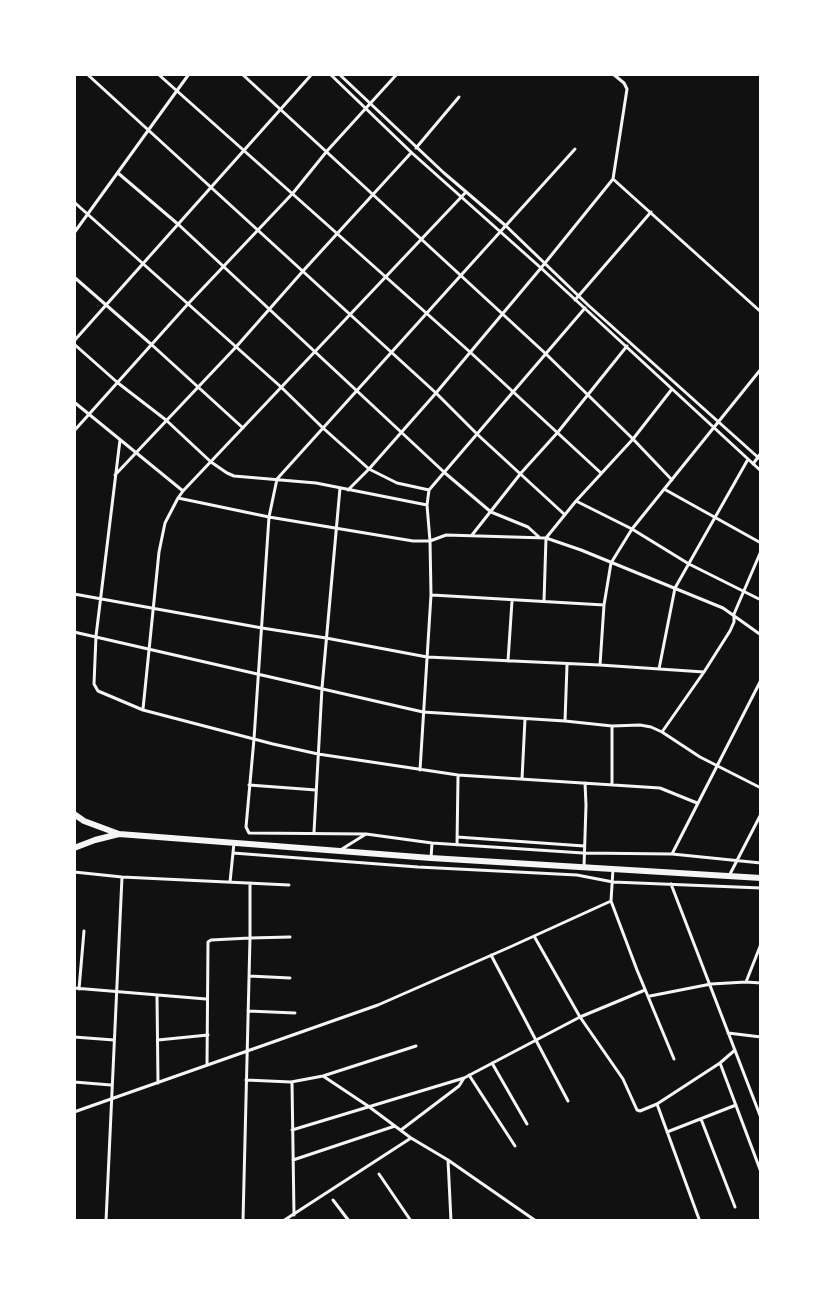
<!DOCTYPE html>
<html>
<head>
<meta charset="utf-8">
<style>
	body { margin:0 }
	#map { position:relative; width:835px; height:1295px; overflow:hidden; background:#111; font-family:"Open Sans",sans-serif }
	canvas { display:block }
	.frame { position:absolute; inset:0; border:76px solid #fff; pointer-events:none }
</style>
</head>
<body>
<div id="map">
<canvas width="835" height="1295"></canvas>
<div class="frame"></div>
</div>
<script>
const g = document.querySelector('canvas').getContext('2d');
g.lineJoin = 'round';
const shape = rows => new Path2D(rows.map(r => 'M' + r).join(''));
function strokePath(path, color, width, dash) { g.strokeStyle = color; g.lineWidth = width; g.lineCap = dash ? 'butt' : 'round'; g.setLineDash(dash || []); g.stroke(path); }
strokePath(shape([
	[87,74,436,393,478,435,564,514],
	[158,74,470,352,601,473],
	[242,74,546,354,633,439,672,480],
	[330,74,412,153,541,268,761,471],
	[339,74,444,173,506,226,588,305,761,460],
	[416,148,459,97],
	[575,149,277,479,269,517,254,739,246,827,249,833,366,834,432,843,583,853,672,854,761,863],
	[118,173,179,225,445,473,491,512,528,527,539,537],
	[613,179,761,312],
	[74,202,281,387,323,428,369,469,397,483,429,490],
	[74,233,189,74],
	[74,277,152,345,243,428],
	[575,300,651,212],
	[74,341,312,74],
	[74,344,118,383,166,420,211,462,227,473,234,476,316,483,427,505],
	[74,402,183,491],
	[74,431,187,305,293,193,327,151,397,74],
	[120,440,96,636,94,684,98,691,143,710,273,744,318,754,458,775,660,788,697,803],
	[753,464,761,453],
	[115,475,236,347,303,271,410,154],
	[664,489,761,543],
	[348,490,369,469,436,393,541,268,613,179,627,89,624,83,613,74],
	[429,490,585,308],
	[178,498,269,517,413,541,430,541,446,535,546,538,581,550,723,608,761,635],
	[576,501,632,529,689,564,761,600],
	[472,535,521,473,558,432,627,346],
	[74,594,262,628,326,638,427,657,600,665,704,672],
	[432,595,604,605],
	[544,601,546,538,576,501,633,439,672,389],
	[74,632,423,712,565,721,612,726,640,725,651,727,662,732,700,757,761,788],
	[508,661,512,601],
	[600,665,604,605,611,563,632,529,761,369],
	[659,669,675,588,747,461],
	[143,709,159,552,165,523,178,498,183,491,466,192],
	[565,721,567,665],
	[612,726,612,785],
	[662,732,704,672,730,631,734,622,734,614,761,551],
	[420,770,431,595,430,541,427,505,429,490],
	[522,779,525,719],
	[249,785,316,790],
	[314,832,322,688,340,488],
	[457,837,584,846],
	[457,845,458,777],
	[342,849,366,834],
	[233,853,418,867,577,875,613,882,761,888],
	[672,854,761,680],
	[431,858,432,843],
	[584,867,586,805,585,783],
	[74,872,122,877,289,885],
	[729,876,761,814],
	[230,882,234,843],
	[671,884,761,1118],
	[611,901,637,970,674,1059],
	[534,936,580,1017,623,1079,637,1110,640,1111,657,1104,720,1063,735,1050],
	[491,955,568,1101],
	[249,976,290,978],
	[746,982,761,944],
	[74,988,206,999],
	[79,989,84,931],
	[157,996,158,1083],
	[650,996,711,984,746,982,761,983],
	[248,1011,295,1013],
	[728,1033,761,1037],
	[74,1037,114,1040],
	[158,1040,208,1035],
	[492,1063,527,1124],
	[720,1063,761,1172],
	[207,1065,208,942,211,940,250,938,290,937],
	[469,1075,515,1146],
	[323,1076,368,1106,411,1138,448,1160,536,1221],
	[246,1080,291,1082,323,1076,416,1046],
	[74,1082,111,1085],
	[292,1082,294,1215],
	[657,1104,699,1219],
	[74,1112,378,1005,510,947,611,901,613,869],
	[701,1119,735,1207],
	[292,1130,464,1078,580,1017,645,990],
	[401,1130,459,1086,464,1078],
	[667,1132,736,1105],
	[293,1160,395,1126],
	[448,1160,451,1221],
	[379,1174,411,1221],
	[333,1200,349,1221],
	[106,1221,122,877],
	[243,1221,250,938,250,883],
	[283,1221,411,1138]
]), '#f5f5f5', 3);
strokePath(shape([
	[74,814,84,821,119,834,431,858,761,878],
	[74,848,95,840,119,834]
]), '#f5f5f5', 6);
</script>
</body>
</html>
